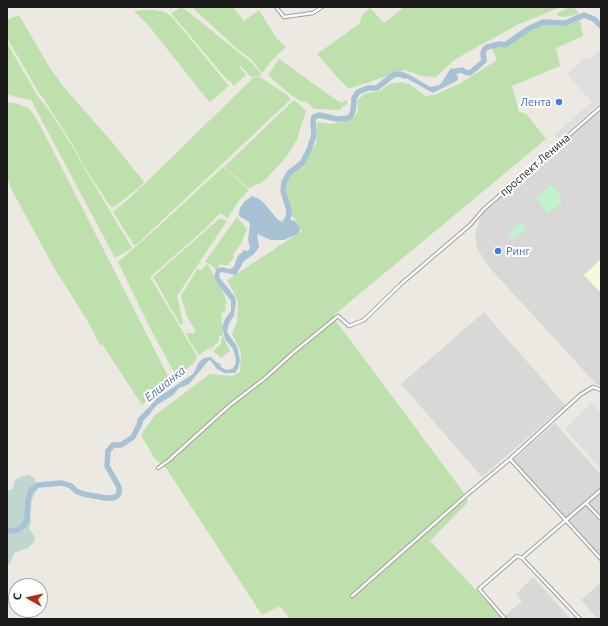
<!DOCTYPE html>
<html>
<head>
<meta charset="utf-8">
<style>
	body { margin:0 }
	#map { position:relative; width:608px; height:626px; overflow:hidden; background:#ebe9e1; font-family:Ubuntu,sans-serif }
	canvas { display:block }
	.frame { position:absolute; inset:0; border:8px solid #1a1a1a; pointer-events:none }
	.north { position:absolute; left:8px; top:578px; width:40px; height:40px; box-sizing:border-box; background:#fff; border:1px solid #a3a3a3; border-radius:50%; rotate:278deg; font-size:11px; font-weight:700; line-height:16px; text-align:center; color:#1a1a1a }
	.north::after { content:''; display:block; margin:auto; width:14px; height:18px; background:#ae2f17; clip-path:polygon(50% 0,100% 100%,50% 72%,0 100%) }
</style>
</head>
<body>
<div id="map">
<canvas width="608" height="626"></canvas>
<div class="frame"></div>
<div class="north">С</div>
</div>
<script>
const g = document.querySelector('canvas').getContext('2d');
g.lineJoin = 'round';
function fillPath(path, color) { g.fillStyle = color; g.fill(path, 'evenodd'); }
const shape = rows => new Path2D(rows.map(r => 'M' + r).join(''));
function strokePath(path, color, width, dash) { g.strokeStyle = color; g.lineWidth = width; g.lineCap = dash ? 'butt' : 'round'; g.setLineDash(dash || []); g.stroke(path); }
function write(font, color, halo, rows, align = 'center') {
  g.font = font + ' Ubuntu,sans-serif'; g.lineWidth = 4; g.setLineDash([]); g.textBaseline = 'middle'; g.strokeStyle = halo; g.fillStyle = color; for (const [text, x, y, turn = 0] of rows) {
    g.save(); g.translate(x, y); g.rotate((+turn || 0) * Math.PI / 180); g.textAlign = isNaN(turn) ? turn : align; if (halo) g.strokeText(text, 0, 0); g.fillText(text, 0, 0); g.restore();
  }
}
fillPath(shape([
	[601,108,601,387,596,384,488,266,477,248,475,233,480,218,485,210],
	[484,312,565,405,482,477,401,384],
	[555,423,601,475,601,558,512,461],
	[533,577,571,619,507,619,505,616,522,601,516,594],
	[601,582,601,619,598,619,581,600]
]), '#d8d8d7');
fillPath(shape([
	[601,259,601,293,584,275]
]), '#f5fadb');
fillPath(shape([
	[182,7,252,63,261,74,259,76,251,77,240,65,239,67,246,75,234,86,229,80,228,81,171,13],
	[189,7,233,7,244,21,259,10,277,39,286,47,275,57,262,73,252,60,235,47,192,7,191,9],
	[404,7,561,7,517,25,454,60,436,77,422,76,405,70,348,89,317,54,359,24,362,15,370,8,384,23],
	[570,7,575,8,579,14,565,17,558,16,557,13],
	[144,10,154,10,165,12,172,17,229,86,210,102,206,98,149,26,134,11],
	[19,15,48,65,62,85,112,142,144,182,137,189,114,207,110,206,82,163,76,150,44,99,39,93,7,38,7,20],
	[580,20,583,36,556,48,560,66,512,86,519,112,526,114,546,139,334,315,336,321,464,493,468,502,430,541,503,619,290,619,280,606,262,615,166,468,155,459,141,435,154,416,210,374,232,376,240,372,241,352,232,334,237,321,238,301,227,280,302,231,296,220,291,215,285,186,287,178,316,144,317,122,331,124,345,121,354,117,358,111,357,101,364,94,380,91,389,84,401,82,409,84,425,96,434,95,461,83,497,60,492,49,547,22,556,26],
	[7,43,37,95,51,113,75,151,80,161,132,248,115,258,31,100,16,97,7,94],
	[279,59,339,102,342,103,345,100,348,102,345,106,343,106,340,110,314,109,306,102,300,101,291,95,268,75],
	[260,77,287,95,290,98,290,100,137,244,134,245,113,212,131,197,250,81,253,78],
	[294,100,300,105,306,111,297,139,287,156,267,178,260,184,259,183,251,188,247,187,224,167],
	[7,102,19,104,30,109,40,125,170,380,155,389,157,393,142,405,102,344,100,345,90,325,53,266,13,192,7,178],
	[223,167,249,190,239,200,228,218,220,213,205,229,150,277,197,356,195,362,187,369,175,374,149,326,118,262,158,227],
	[237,217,247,229,241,243,233,255,234,257,227,266,220,264,216,270,213,266,205,262],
	[220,218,227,221,177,296,183,324,180,324,153,277],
	[206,265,208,265,224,294,227,303,225,304,226,310,221,314,223,336,230,351,221,358,213,351,221,344,222,336,219,336,219,341,210,350,209,348,199,355,189,340,186,333,191,333,193,334,196,331,187,317,181,296,198,268,200,271]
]), '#bde0ac');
fillPath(shape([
	[29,475,35,479,37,489,32,500,30,515,31,521,29,528,35,537,34,542,28,548,14,553,11,562,7,567,7,491,13,488,15,480,22,476]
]), '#c0d7d0');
fillPath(shape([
	[551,185,560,195,561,203,548,214,535,198],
	[521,222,527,228,514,240,508,234]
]), '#c1f1cd');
fillPath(shape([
	[598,51,601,52,601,102,558,140,554,135,592,102,567,74,586,57,589,60],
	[592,403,601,413,601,469,565,429]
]), '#dedede');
fillPath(shape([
	[451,68,454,69,458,77,458,80,433,93,399,74,403,72,412,76,430,87,439,85,442,82],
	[252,196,254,196,255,198,258,198,263,202,278,220,285,223,288,221,288,219,295,221,300,227,300,230,298,234,284,240,271,240,257,234,259,247,254,254,244,261,236,275,221,272,219,274,220,278,235,297,236,302,234,316,229,323,227,332,236,345,238,350,240,360,238,369,235,373,224,373,217,369,211,361,209,360,189,384,179,388,173,395,157,405,144,420,143,417,140,419,142,415,157,398,193,374,199,362,204,358,211,357,216,362,220,364,221,367,226,370,232,369,235,365,236,360,233,349,225,339,222,327,225,319,231,311,231,301,217,283,214,276,217,268,222,267,230,269,234,267,237,257,244,250,248,251,250,248,248,240,250,225,249,222,239,216,239,213,240,208,244,202]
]), '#a6c2d4');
strokePath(shape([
	[450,76,456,71,462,70,465,72,470,73,484,61,483,54,484,50,487,47,500,44,505,45,528,29,543,22,565,23,584,15,594,19,601,26],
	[281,228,288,218,289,210,283,191,284,182,289,173,302,163,309,150,314,135,313,121,314,117,319,115,337,119,348,118,351,116,353,111,354,98,358,92,368,88,377,88,393,75,399,74,405,76],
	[7,531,12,531,19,529,24,525,27,519,28,500,31,490,38,485,62,483,71,486,76,491,83,494,106,498,113,498,117,496,119,493,119,487,107,466,108,451,113,445,121,445,133,437,140,423,140,420,148,412]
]), '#a6c2d4', 5.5);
const street = shape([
	[276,7,284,17,313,13,322,7],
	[510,459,601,559],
	[158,468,168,461,230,405,264,379,294,352,338,316,349,326,364,320,401,284,470,225,484,209,601,107],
	[586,503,601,519],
	[522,558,601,490],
	[352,596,469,493,510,459,580,395,593,387,601,390],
	[505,619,479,589,517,556,522,558,580,619]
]);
strokePath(street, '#9e9e9e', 4.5);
strokePath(street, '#fff', 2.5);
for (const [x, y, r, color] of [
	[559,102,4,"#3f7fe0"],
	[498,251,4,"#3f7fe0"]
]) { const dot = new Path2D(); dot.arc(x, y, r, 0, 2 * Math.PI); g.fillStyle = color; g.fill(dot); strokePath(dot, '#fff', 1.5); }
write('11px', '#366cbe', '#fff', [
	["Лента",551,102],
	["Ринг",506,251,"left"]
], 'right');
write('11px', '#1a1a1a', '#fff', [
	["проспект Ленина",535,165,-41]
]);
write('italic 12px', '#536d9e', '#fff', [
	["Елшанка",165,384,-39]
]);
</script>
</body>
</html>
